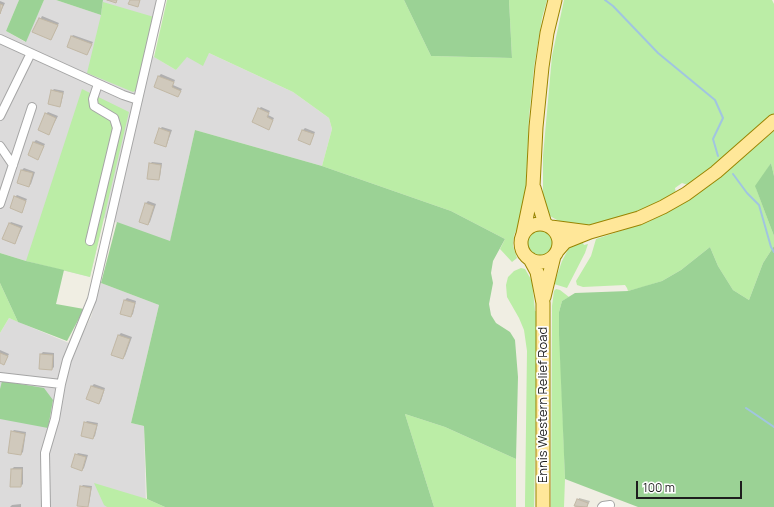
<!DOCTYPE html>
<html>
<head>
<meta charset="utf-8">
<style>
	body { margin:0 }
	#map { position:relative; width:774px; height:507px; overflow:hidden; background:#f0eee3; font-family:Manrope,sans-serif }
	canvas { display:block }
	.scale { position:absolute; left:636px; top:481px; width:106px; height:18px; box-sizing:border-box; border:2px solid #1e1e1e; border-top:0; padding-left:5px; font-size:12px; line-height:14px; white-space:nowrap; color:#1e1e1e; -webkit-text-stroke:3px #fff; paint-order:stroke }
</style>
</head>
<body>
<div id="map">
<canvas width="774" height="507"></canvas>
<div class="scale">100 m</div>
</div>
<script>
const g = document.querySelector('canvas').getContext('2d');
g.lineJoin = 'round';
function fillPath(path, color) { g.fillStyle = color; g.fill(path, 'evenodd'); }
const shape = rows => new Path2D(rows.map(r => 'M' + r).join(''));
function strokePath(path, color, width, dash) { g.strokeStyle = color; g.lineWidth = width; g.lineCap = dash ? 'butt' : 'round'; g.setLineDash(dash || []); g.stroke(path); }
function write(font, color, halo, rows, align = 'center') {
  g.font = font + ' Manrope,sans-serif'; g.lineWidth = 3.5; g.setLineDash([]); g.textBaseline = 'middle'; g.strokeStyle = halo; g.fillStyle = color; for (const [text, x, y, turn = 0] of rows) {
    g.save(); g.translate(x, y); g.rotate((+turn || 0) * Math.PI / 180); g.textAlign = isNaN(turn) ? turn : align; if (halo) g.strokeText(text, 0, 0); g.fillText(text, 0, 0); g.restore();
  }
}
fillPath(shape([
	[0,0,19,0,6,31,25,42,44,0,56,0,101,15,103,0,157,0,146,52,176,70,186,57,209,53,293,92,329,118,332,129,322,166,195,130,170,242,104,218,90,277,26,261,0,253],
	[101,283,159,305,131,423,144,426,146,507,0,507,0,333,9,318,76,346,91,317]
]), '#dcdbdb');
fillPath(shape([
	[167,0,404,0,431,56,512,58,509,0,547,0,542,18,534,67,529,117,526,185,529,189,520,223,514,235,513,246,517,258,512,262,500,249,505,239,451,211,322,166,332,129,329,118,293,92,209,53,203,66,187,57,176,70,154,57],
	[564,0,772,0,774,4,774,116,726,158,688,185,682,183,675,188,676,194,653,207,597,225,596,223,583,226,569,225,557,220,550,216,545,209,543,196,543,156,552,56],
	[103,2,154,17,138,89,133,92,87,73,101,15],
	[82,89,129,112,90,277,26,261],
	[774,131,774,176,771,163,756,188,774,236,774,246,763,263,749,300,733,290,718,266,710,247,681,270,662,281,643,287,628,291,627,288,625,285,583,287,577,285,576,281,591,256,596,239,648,222,692,198,712,183],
	'525 243a15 15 0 1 1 30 0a15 15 0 1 1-30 0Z',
	[580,242,583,243,584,245,588,244,585,253,567,288,554,284,562,261,569,248,573,244],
	[521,268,525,269,532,281,535,311,540,312,537,359,534,507,525,507,525,502,527,351,524,330,519,318,507,297,506,285,508,277,514,271],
	[0,283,18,322,9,318,0,333],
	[556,289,560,290,569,297,562,301,559,312,565,479,564,507,551,507,552,306,554,291],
	[405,414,445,427,516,459,516,507,434,507],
	[94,483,147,499,165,507,107,507,104,505]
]), '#bbeda6');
fillPath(shape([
	[19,0,44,0,26,42,6,31],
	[56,0,103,0,101,15],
	[404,0,509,0,512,58,431,56],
	[195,130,322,166,451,211,505,239,493,261,491,273,493,283,489,304,491,315,496,323,510,332,515,340,518,377,516,459,445,427,405,414,434,507,165,507,147,499,144,426,131,423,159,305,101,283,117,222,170,241],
	[771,163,774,176,774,236,755,186],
	[774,246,774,507,638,507,565,479,559,334,559,312,562,301,575,293,628,291,662,281,681,270,710,247,718,266,733,290,749,300,763,263],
	[0,253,26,261,64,270,56,304,84,309,67,341,18,322,0,283],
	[2,381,44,388,53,400,48,428,0,419,0,389]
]), '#9bd295');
fillPath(shape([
	[0,1,5,3,0,13],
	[42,16,59,23,51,39,34,32],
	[73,35,93,42,87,54,71,37],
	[161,74,175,80,173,85,182,89,178,96,159,76],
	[54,89,64,91,61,104,59,106,52,91],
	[261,107,270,111,268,115,274,118,269,129,259,109],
	[48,112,58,116,49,133,46,114],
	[162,127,172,130,167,144,165,146,160,129],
	[305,128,315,132,310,144,303,130],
	[36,140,45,144,38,158,34,142],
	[152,162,162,163,160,177,158,179,150,164],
	[24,168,35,172,31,184,29,186,22,170],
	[17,195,27,199,21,212,15,197],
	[148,201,156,204,150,222,148,224,146,203],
	[11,222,23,226,15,243,9,224],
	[127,298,136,301,133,314,131,316,121,313,125,300],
	[121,333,132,337,125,356,123,358,112,354,119,335],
	[0,350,9,354,4,364,0,362],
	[43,352,54,353,54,367,52,369,41,354],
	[94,384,105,388,101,401,99,403,92,386],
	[87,421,98,423,95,436,93,438,85,423],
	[14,430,26,432,23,452,21,454,12,432],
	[78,453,88,455,84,468,82,470,76,455],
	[14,467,23,467,23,484,21,486,11,486,12,469],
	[83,485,92,486,89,504,87,506,81,487],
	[579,498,590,501,587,507,575,507],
	[21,504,21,507,10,507,12,505]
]), '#0003');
strokePath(shape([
	[605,0,613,6,658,53,715,100,723,118,713,139,718,156],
	[733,174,747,193,759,205,771,247,774,252],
	[746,408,774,427]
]), '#a1c5e0', 2);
const building = shape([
	[107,0,117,0,116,3,107,0],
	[130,0,140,0,138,7,128,4,130,0],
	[0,4,3,5,0,14,0,4],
	[39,18,58,25,51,40,32,32,39,18],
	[71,36,92,44,87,55,67,47,71,36],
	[158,76,174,82,172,87,181,91,178,97,154,87,158,76],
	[51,90,63,93,60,107,48,104,51,90],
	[258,108,269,113,267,117,273,120,269,130,252,122,258,108],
	[45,113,56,118,49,135,38,130,45,113],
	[159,128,170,132,166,147,154,143,159,128],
	[302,130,314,134,310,145,298,140,302,130],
	[33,142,44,146,38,160,28,155,33,142],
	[149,163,161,165,159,180,147,179,149,163],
	[21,170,33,173,29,187,17,183,21,170],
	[14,196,26,201,22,213,10,208,14,196],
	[145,203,154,206,148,225,139,222,145,203],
	[9,223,21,228,15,244,2,239,9,223],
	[124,300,135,303,131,317,120,314,124,300],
	[118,335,130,339,123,359,111,355,118,335],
	[0,353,8,356,4,365,0,363,0,353],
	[40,354,53,355,52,370,39,369,40,354],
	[91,386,104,390,99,404,86,399,91,386],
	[84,422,97,425,93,439,81,436,84,422],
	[11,431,25,434,21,455,8,453,11,431],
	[75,454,86,457,82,471,71,467,75,454],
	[11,469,22,469,21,487,10,487,11,469],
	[80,486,91,488,88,507,77,506,80,486],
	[577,499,588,503,587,507,574,506,577,499]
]);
fillPath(building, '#d0c9bc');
strokePath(building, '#c2b8a5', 1);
const street = shape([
	[0,39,123,95,138,100],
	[0,116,31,53],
	[0,146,13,165],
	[0,204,32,107],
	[90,241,117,128,114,118,94,106,93,99,98,84],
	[0,377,61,384],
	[46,507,45,453,55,419,61,384,67,360,92,299,161,0],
	[602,507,603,506,610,505]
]);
const primary = shape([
	[534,188,545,224],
	'521 243a19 19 0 1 1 38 0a19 19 0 1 1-38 0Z',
	[551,227,589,232],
	[523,234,533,186,536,127,542,67,547,33,555,0],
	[558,250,565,242,590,232,639,218,663,207,686,194,716,172,774,121],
	[530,259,537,272,543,303,543,507],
	[544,297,554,256]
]);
strokePath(street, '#a5a5a5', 10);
strokePath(primary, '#988400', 15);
strokePath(street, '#fff', 8);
strokePath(primary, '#ffe799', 13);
write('13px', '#1e1e1e', '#fff', [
	["Ennis Western Relief Road",543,405,-90]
]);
</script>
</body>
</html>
